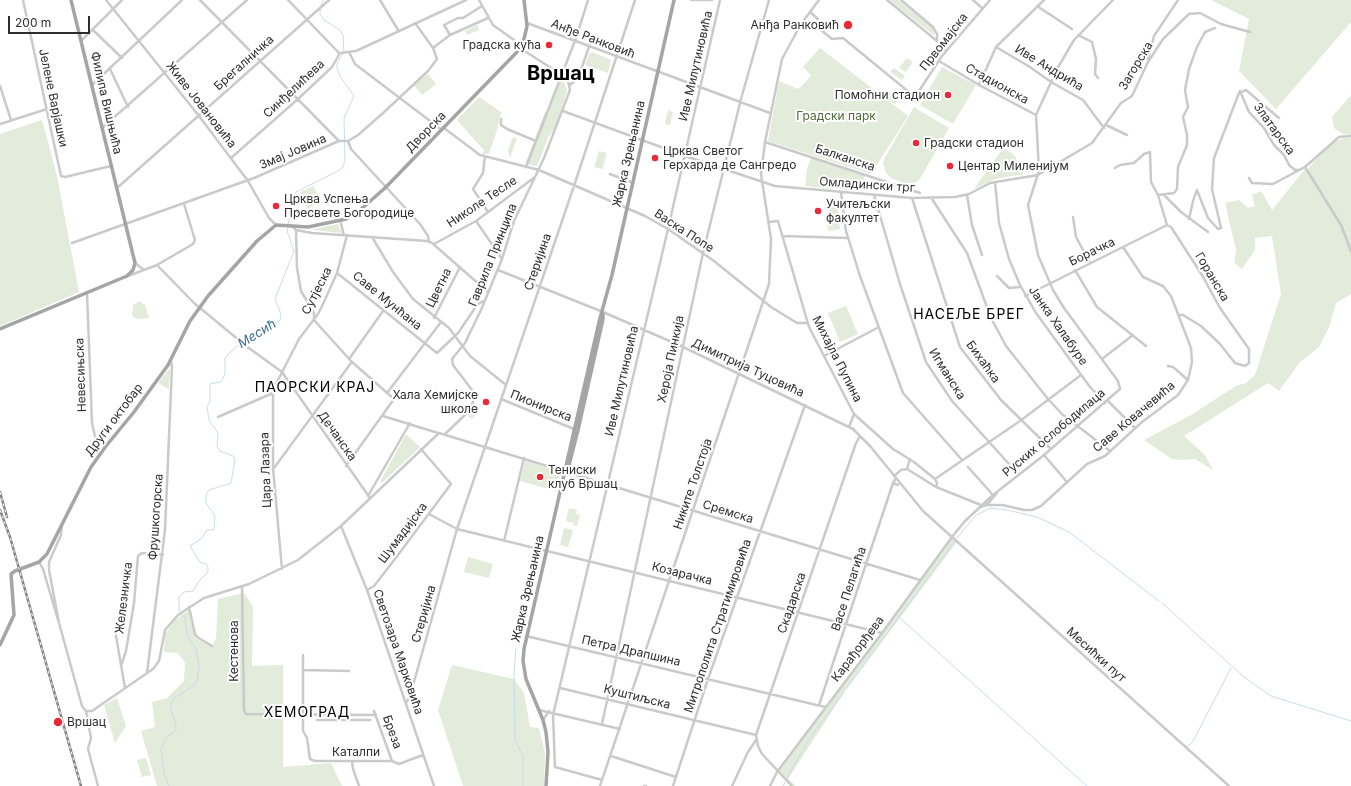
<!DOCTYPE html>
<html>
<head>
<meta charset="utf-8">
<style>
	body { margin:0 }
	#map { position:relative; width:1351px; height:786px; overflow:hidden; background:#fff; font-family:Inter,sans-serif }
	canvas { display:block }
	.scale { position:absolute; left:8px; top:16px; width:82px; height:18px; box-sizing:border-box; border:2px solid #2d2d2d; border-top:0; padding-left:5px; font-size:12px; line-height:14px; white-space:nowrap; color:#2d2d2d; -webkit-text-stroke:3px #fff; paint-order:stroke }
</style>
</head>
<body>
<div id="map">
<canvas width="1351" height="786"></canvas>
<div class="scale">200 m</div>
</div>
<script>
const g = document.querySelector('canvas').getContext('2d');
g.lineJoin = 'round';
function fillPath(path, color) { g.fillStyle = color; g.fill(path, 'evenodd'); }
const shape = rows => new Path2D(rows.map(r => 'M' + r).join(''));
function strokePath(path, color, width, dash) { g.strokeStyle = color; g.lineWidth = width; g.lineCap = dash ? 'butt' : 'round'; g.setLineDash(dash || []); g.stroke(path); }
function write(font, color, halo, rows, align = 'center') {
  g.font = font + ' Inter,sans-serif'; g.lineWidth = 4; g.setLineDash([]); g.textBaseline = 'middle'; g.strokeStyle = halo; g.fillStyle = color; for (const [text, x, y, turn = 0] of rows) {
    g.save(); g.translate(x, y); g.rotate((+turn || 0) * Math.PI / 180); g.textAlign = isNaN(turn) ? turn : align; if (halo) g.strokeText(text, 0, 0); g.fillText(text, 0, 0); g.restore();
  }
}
fillPath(shape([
	[889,0,898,0,933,28,935,36],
	[1211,0,1351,0,1351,22,1276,109,1239,71,1249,19],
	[477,25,479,30,467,35,465,31],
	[820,48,908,116,871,174,768,141,779,81,798,89,805,83,811,75,803,67],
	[592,52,611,60,608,73,585,65,589,54],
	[907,58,913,62,906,72,899,68],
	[942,67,976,85,953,124,920,105],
	[894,68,905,76,902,80,890,72],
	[428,74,436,84,422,95,414,85],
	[560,82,564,82,567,91,556,126,549,136,537,166,525,164,545,112,547,112,551,105],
	[886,91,899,99,895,104,883,96],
	[1351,95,1351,135,1343,134,1334,128,1332,117],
	[479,97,501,112,497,130,489,154,482,154,484,150,481,147,457,120],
	[914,107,949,128,921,177,917,182,906,184,891,178,886,173,883,163,884,159],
	[668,110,673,112,670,125,665,124],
	[42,120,57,176,79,292,0,326,0,134],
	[514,137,517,138,510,158,508,150,512,139],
	[1345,138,1351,138,1351,294,1336,303,1330,325,1319,347,1300,362,1279,391,1268,383,1184,436,1205,455,1213,470,1195,459,1181,460,1172,459,1144,440,1191,415,1236,386,1246,383,1255,375,1281,294,1272,236,1255,238,1255,250,1242,269,1234,263,1236,250,1225,203,1239,200,1248,208,1255,206,1252,195,1261,191,1272,210,1305,169,1323,197,1308,170,1310,166,1326,149,1338,140],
	[1004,147,1015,156,1023,174,995,179,974,189],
	[599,151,607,153,602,169,594,167],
	[811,158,865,176,859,191,805,186,807,169],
	[313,186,321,201,308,209,299,197,300,192],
	[837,205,840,229,828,231,827,224,831,223,828,206],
	[338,224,342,233,313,230,314,229],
	[140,301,145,305,149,318,137,319,132,316,133,305],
	[846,306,858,334,840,342,828,313],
	[170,368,170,369,169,389,158,383],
	[436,389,446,396,442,400,433,394],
	[474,406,479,410,472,419,467,415],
	[406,434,420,447,382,483,380,482],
	[525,461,561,472,556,491,520,481],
	[569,508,577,510,576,514,580,515,577,526,573,525,574,523,566,521],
	[152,521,158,521,157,534,151,534],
	[564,528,573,530,568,547,560,545],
	[952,538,957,542,845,691,788,779,796,786,792,786,778,771],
	[468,557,493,564,489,578,464,572],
	[244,593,253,606,252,666,283,665,283,767,331,763,342,786,157,786,141,731,155,727,152,702,167,698,184,681,185,663,178,653,164,652,165,634,176,619,188,611,191,613,191,622,195,638,212,647,216,638,218,599],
	[452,665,514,679,524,693,530,727,539,728,545,753,544,786,463,786,438,710],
	[117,698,126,726,115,743,104,705],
	[146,758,151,775,142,777,137,760]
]), '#e3ebda');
strokePath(shape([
	[321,5,324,0],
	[288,224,296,192,338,171,343,167,345,160,344,118,354,96,341,78,337,69,337,63,344,52,343,35,340,30,324,20,320,14,320,8],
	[957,538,975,516,990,508,1007,510,1037,517,1069,532,1159,601],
	[1162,603,1244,677,1271,696,1351,721],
	[900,618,1087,786],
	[516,648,514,674,515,740,523,756,523,786],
	[847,688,954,542],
	[1187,747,1192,743,1231,668],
	[787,778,806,744,844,692],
	[169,786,164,774,161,749,167,737,176,730,176,725,171,711,171,704,173,699,194,685,197,681,199,667,196,649,187,635,185,617,182,616,179,609,179,597,184,592,193,591,199,581,208,572,208,567,206,564,200,562,190,546,202,538,207,530,214,530,215,516,206,503,206,495,209,490,231,483,235,459,233,456,220,451,217,446,218,433,209,420,207,407,210,401,210,384,220,382,223,379,225,373,225,358,236,347,252,335,274,326,280,320,281,314,275,299,294,251,287,231,288,227],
	[783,786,785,782]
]), '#c5ddec', 1);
strokePath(shape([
	[23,0,61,176,65,177,111,166],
	[106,0,199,116,248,181,269,218,276,225],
	[200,0,339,141],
	[288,0,339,53],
	[380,0,398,30],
	[479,0,493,25,521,45],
	[691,0,712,0],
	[887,0,937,41,946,51],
	[901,0,933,27,937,34,937,40],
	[973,0,982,8],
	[1037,6,1072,29],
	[810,12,818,19,815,25,832,39,843,38,915,97,942,56,990,0],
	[527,23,770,113],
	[93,30,122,58],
	[450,35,444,25,458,18,463,18,482,6],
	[1078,35,1092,42,1096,59,1095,74,1098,78],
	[81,41,122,0],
	[996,47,1030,67,1051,82,1083,100,1104,128],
	[433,48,450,35,488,18],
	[349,52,355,64,442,130],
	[1148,59,1154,36,1178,0],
	[939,61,979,85,1036,115],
	[110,69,128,107],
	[92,85,182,0],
	[979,85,996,47,1044,0],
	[0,86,11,120],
	[569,86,578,78,589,47],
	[1240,91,1249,112,1264,128,1274,145,1284,155,1289,165,1295,170,1299,170],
	[563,111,688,157,775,186,912,198,955,197,969,194,990,183,1038,175,1092,143,1121,103,1132,96,1148,62,1163,39,1189,14,1200,13,1221,24,1250,32],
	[501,119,501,125,507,129,536,141],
	[0,124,47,109],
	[1106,125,1127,135],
	[102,128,247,0],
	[444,128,480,155,539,170,645,216,668,229,714,261,771,307,797,323,807,323],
	[348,141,351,149,420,224,428,236,429,241],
	[765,142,920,193],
	[485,156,483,173,473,189,488,212],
	[231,158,298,99,332,67,340,53,356,51,466,0],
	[526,167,576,38,588,0],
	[1305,167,1341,225,1351,251],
	[1115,168,1120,165,1134,163,1144,154,1150,152,1151,182,1158,195,1167,225,1171,227,1202,275,1220,308,1249,349,1249,363,1245,366,1235,363,1220,344,1201,326,1183,315,1179,315],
	[610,174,633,183],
	[1249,178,1252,183,1273,184,1305,167,1339,137,1351,136],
	[995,182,999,223,1009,259,1020,285,1036,313,1090,387,1105,403],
	[117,188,329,0],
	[841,192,846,231,860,276,903,393,962,460],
	[874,195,900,284,926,362,952,401,1019,475],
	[967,195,972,225,982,255],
	[1158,195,1174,193,1177,189,1178,167,1187,145,1187,135,1183,117,1188,107,1185,90,1189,69,1197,47,1205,32,1215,28],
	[1164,195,1181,212,1208,232],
	[912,198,960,347,1001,400,1051,449],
	[932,199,967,253,991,318,1006,346,1048,399,1062,414,1110,451],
	[1073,217,1076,237,1090,263],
	[1189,219,1193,201,1197,190,1208,218,1218,229,1221,228,1212,189,1214,158,1239,93,1246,90,1279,118],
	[340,220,344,235],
	[476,221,502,259],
	[769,222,778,221,809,327,854,414,893,449,914,462,935,479,937,483,936,487],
	[292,226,296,230,297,268,301,291,314,313,314,320,352,362,394,399,346,466],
	[296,230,312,233,427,241,432,243,488,292],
	[783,236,848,238],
	[372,237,393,272,413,299,449,328,470,356,506,385],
	[72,243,254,178,339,141,348,141,358,135,382,114,428,71,437,59,433,48,415,23],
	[434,244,476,221,535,177],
	[135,263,144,270],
	[157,265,194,303,246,346,282,372,370,498],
	[498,270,603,312,681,346,853,429,870,446,923,511,1229,786],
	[1075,270,1097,307,1146,346],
	[337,273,437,353,458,333,477,305,483,301],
	[128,276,157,265,193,244,195,240,184,204],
	[997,276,1009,288,1020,287],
	[87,293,92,423,99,454],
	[1025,296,1167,225],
	[434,318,460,267],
	[824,356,879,327],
	[349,359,383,311],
	[1102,359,1133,335],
	[1168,366,1173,367,1188,380],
	[387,393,441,322],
	[501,399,574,429],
	[1108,401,1135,428],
	[383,416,438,433],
	[218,417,273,393],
	[849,427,854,414],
	[445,434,467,413,472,405,475,394,453,365,452,359,465,343,481,310,502,259,514,221,544,158,570,90,568,81,562,75,520,48],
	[1044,455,1067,482],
	[968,467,993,495],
	[274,468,351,363],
	[907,469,910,459],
	[894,476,901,470,907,469,936,487,981,505],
	[935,479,1020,421,1081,375],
	[893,483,898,485],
	[368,496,410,423],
	[987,500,987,505,1002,505,1024,510,1032,510,1041,506,1087,464,1105,456,1142,422,1178,395,1188,380,1192,362,1191,348,1171,296,1163,286,1143,277,1123,247],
	[980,507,987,505,997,493],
	[429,514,457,529,882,633],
	[62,525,61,535,49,562,49,570,59,623,82,706,86,711,91,738,88,749,98,786],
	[341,526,367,590,434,786],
	[504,541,524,458],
	[39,562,43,569,58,620],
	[282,569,273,468,273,390,299,339,318,314,323,304,337,273,347,235],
	[242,587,244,710,246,714,376,715],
	[367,590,374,586,395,559,451,484,421,449],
	[189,607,195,634,197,637,212,646],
	[115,630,125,688],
	[526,636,825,707],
	[303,655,303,731,307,738,310,759,315,761,392,761,399,764,423,755],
	[121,666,126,651,134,603,138,556,142,553,163,555],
	[303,670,349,671],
	[147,673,165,530,172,367,171,361],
	[560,688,756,735],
	[406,703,410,696,457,529,575,183,635,0],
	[819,705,893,483,896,478],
	[539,710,620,729],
	[86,711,92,711,153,669,159,661,165,630,178,615,204,598,249,584,298,560,341,526,439,433,920,580],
	[374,711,392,761],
	[317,720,370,720],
	[543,720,549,711],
	[602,724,703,253,741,99,769,0],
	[611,756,676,777],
	[352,761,353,769,359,786],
	[602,780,555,767,553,715,668,229,720,0],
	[600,786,769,284,771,239,761,174,765,142,782,59,801,24,819,0],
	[644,786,646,786],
	[673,786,708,679,805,405],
	[732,786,748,752,756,740],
	[770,786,777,772,882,633,952,537,965,521,993,495,1044,455,1120,389,1118,381,1064,308,1053,290,1038,255,1028,205,1039,171,1036,115,1057,69,1074,40,1113,0],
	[792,786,762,754,758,746,756,735,856,443,860,436]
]), '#cacaca', 2.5);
strokePath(shape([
	[0,329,127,276,133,270,135,263,71,0],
	[566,471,569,465,578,430,603,319,603,314],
	[0,645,14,615,11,574,15,571,39,562,47,554,91,467,106,446,134,412,168,365,190,321,208,296,257,241,276,225,308,227,346,219,359,211,385,188,517,52,524,39,527,26,524,0],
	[546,786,548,752,546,732,543,720,526,679,523,661,524,649,600,318,612,275,674,0]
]), '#a5a5a5', 3.5);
const rail = shape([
	[0,492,7,517],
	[0,510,10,537,81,786]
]);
strokePath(rail, '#828282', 2.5);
strokePath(rail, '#fff', 1, [3]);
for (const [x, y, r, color] of [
	[848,25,5,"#eb2838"],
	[549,45,4,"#eb2838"],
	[948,95,4,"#eb2838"],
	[916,143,4,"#eb2838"],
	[655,158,4,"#eb2838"],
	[950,166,4,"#eb2838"],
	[276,206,4,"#eb2838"],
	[818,211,4,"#eb2838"],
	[486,402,4,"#eb2838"],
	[540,477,4,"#eb2838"],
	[58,722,5,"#eb2838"]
]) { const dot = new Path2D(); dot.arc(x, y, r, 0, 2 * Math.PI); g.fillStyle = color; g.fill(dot); strokePath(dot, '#fff', 1.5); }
write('12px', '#2d2d2d', '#fff', [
	["Анђа Ранковић",839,25,"right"],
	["Градска кућа",541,45,"right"],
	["Помоћни стадион",940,95,"right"],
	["Градски стадион",924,143],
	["Црква Светог",663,151],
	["Герхарда де Сангредо",663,165],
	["Центар Миленијум",958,166],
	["Црква Успења",284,199],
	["Пресвете Богородице",284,213],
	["Учитељски",826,204],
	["факултет",826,218],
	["Хала Хемијске",478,395,"right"],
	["школе",478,409,"right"],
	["Тениски",548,470],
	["клуб Вршац",548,484],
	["Вршац",67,722]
], 'left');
write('12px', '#2d2d2d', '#fff', [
	["Анђе Ранковић",593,39,21],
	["Првомајска",944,42,-52],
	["Брегалничка",244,63,-42],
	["Иве Милутиновића",696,66,-77],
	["Загорска",1136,66,-59],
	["Иве Андрића",1049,68,31],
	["Стадионска",997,84,29],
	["Синђелићева",294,89,-43],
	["Јелене Варјашки",53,98,78],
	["Филипа Вишњића",106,103,77],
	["Живе Јовановића",201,105,52],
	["Златарска",1274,129,54],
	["Дворска",426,132,-46],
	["Змај Јовина",293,152,-23],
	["Жарка Зрењанина",629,154,-77],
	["Балканска",845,158,18],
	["Омладински трг",867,185,4],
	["Николе Тесле",482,202,-34],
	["Васка Попе",684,231,33],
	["Борачка",1092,252,-26],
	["Гаврила Принципа",493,255,-68],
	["Стеријина",538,262,-71],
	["Горанска",1212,277,59],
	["Цветна",439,288,-64],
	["Сутјеска",317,291,-63],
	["Саве Мунћана",387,301,39],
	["Јанка Халабуре",1058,326,55],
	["Хероја Пинкија",671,359,-78],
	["Михајла Пупина",837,359,63],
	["Бихаћка",983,362,54],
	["Димитрија Туцовића",748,368,25],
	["Игманска",947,374,58],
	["Невесињска",81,375,-92],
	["Иве Милутиновића",622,381,-77],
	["Пионирска",541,406,22],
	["Саве Ковачевића",1134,417,-40],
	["Други октобар",114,420,-53],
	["Руских ослободилаца",1054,433,-40],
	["Дечанска",337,436,55],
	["Цара Лазара",266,470,-92],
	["Никите Толстоја",693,484,-71],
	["Сремска",728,512,17],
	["Фрушкогорска",156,517,-86],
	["Шумадијска",403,533,-53],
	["Козарачка",682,574,14],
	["Жарка Зрењанина",528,589,-77],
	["Васе Пелагића",849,589,-72],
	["Железничка",124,598,-83],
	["Скадарска",792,603,-71],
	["Стеријина",424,614,-74],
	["Митрополита Стратимировића",718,626,-71],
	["Карађорђева",858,649,-53],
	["Кестенова",234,651,-90],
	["Петра Драпшина",631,651,13],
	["Светозара Марковића",398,652,71],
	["Месићки пут",1096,655,42],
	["Куштиљска",637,697,14],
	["Бреза",392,732,70],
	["Каталпи",356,752]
]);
write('12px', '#506a39', '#fff', [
	["Градски парк",836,116]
]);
write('italic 13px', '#396f91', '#fff', [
	["Месић",257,334,-32]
]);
g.letterSpacing = '1px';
write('14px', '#000', '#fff', [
	["НАСЕЉЕ БРЕГ",969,315],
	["ПАОРСКИ КРАЈ",315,388],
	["ХЕМОГРАД",307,713]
]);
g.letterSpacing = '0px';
write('bold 20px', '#000', '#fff', [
	["Вршац",561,74]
]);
</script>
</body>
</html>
